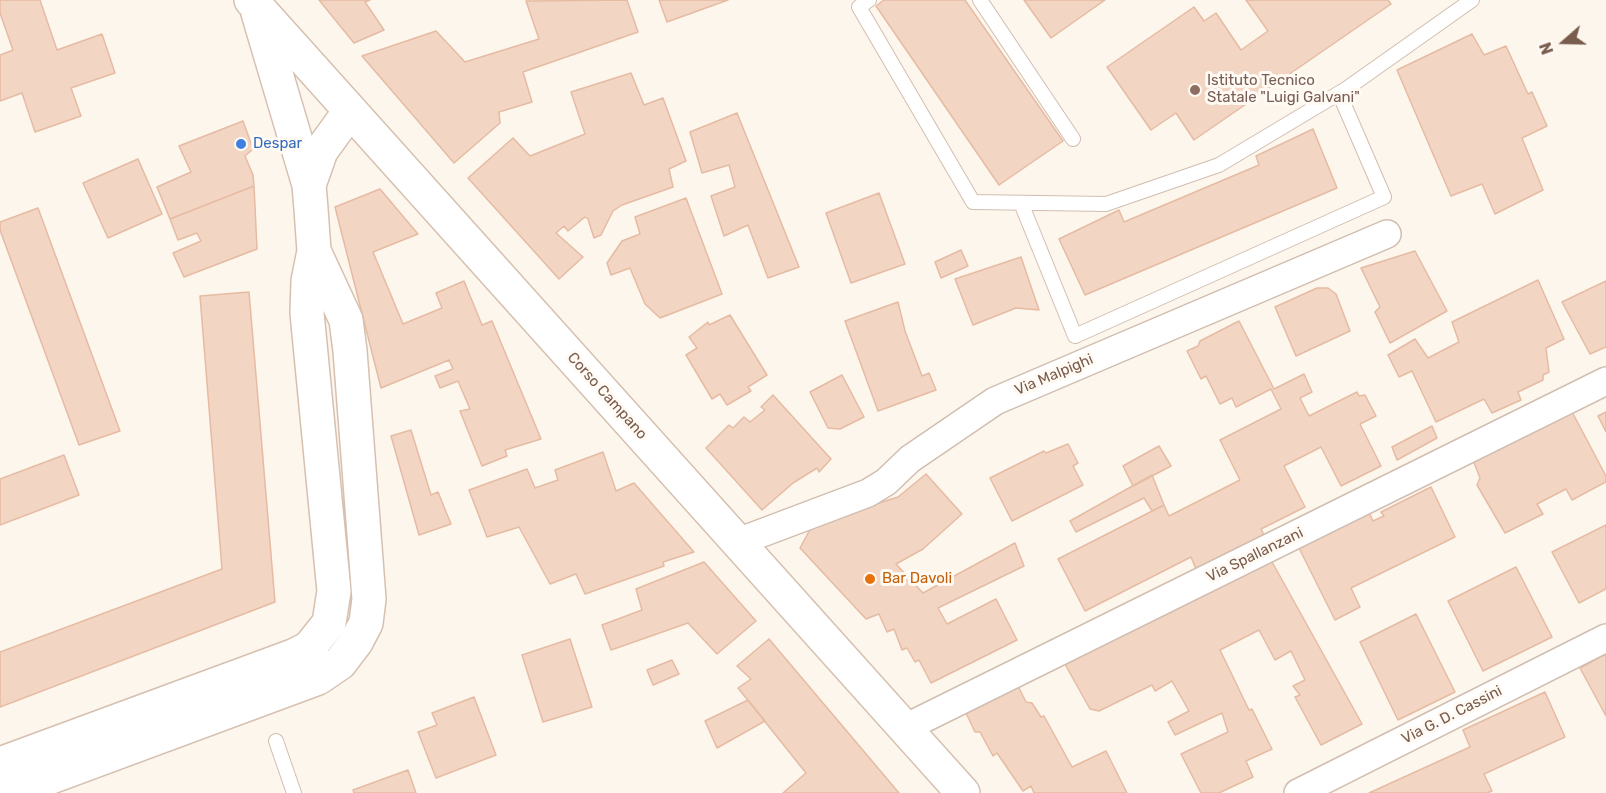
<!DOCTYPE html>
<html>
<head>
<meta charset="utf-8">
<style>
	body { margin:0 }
	#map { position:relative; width:1606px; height:793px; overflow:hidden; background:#fdf6ec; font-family:Rubik,sans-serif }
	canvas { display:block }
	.north { position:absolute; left:1534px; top:12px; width:60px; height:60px; -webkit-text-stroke:4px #fffaf3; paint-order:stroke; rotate:250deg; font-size:16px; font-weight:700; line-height:24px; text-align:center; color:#7a5c4d }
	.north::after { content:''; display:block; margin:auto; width:21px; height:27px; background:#7a5c4d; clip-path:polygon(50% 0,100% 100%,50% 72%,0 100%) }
</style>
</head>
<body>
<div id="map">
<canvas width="1606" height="793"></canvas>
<div class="north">N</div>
</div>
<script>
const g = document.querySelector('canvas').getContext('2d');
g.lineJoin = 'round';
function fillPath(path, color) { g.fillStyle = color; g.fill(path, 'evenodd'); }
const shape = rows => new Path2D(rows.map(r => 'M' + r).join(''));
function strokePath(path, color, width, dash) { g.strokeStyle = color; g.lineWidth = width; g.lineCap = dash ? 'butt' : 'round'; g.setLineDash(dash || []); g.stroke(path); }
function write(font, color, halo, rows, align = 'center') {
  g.font = font + ' Rubik,sans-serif'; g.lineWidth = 6; g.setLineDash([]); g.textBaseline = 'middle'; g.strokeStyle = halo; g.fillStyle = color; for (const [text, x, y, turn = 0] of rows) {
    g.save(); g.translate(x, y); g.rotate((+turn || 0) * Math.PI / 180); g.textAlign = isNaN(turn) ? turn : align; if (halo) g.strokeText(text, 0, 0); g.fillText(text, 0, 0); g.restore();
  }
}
const building = shape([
	[0,0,40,0,57,50,102,34,115,73,71,88,81,116,35,132,22,93,0,101,0,55,13,50,0,13,0,0],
	[319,0,370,0,365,2,384,30,354,43,319,0],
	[627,0,638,32,523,72,532,102,499,112,500,123,454,163,362,56,436,31,465,62,539,39,526,1,627,0],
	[659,0,728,0,667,22,659,0],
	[884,0,965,0,1063,141,999,185,876,6,884,0],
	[1024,0,1105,0,1051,38,1024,0],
	[1246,0,1388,0,1391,4,1194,140,1176,113,1151,130,1107,67,1194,7,1204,21,1216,13,1241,50,1268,31,1246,0],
	[1472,34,1484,55,1506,46,1528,94,1532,92,1547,126,1522,138,1543,190,1495,214,1482,184,1451,196,1397,70,1472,34],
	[631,73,644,105,663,98,686,161,669,169,673,187,622,205,613,211,601,235,594,238,588,219,585,217,568,231,564,226,556,233,583,257,559,279,468,178,513,138,530,156,585,134,571,92,631,73],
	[737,113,799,267,768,278,748,225,724,236,711,196,735,187,729,165,702,173,690,132,737,113],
	[243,121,253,149,245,156,253,175,254,186,170,219,157,187,191,172,179,146,243,121],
	[1313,129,1337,188,1085,295,1059,239,1119,210,1124,222,1259,165,1256,156,1313,129],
	[138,159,162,214,108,238,83,183,138,159],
	[254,186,257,249,184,277,173,253,201,241,197,233,178,240,170,219,254,186],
	[380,189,418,234,373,252,403,324,442,308,436,293,464,281,482,325,492,321,541,439,505,450,507,456,482,466,460,411,470,409,458,381,440,388,435,376,453,369,449,360,381,388,335,207,380,189],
	[879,193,905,264,851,283,826,213,879,193],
	[686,198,722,294,660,318,645,304,630,268,611,275,607,263,622,241,640,234,635,217,686,198],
	[38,208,120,431,79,445,0,230,0,222,38,208],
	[961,250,968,266,941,278,935,262,961,250],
	[1415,251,1447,311,1390,343,1375,312,1380,307,1361,268,1415,251],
	[1021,257,1039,310,1016,308,973,325,955,279,1021,257],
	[1538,280,1564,339,1546,348,1549,372,1543,375,1543,380,1518,392,1521,400,1492,413,1484,399,1436,422,1412,371,1399,377,1388,355,1415,339,1428,358,1459,342,1452,322,1538,280],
	[1606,281,1606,347,1590,354,1562,302,1606,281],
	[1317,288,1328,288,1336,294,1350,331,1296,356,1275,307,1317,288],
	[249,292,275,602,0,707,0,652,222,569,200,296,249,292],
	[898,302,905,331,922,376,929,373,936,390,878,411,845,321,898,302],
	[730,315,767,375,748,387,751,391,727,405,720,394,712,399,686,355,697,348,689,337,708,322,709,325,730,315],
	[1239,321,1274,389,1304,374,1312,392,1300,398,1309,416,1357,392,1359,396,1365,395,1376,416,1360,424,1381,466,1341,486,1321,447,1284,466,1305,507,1261,529,1264,535,1196,569,1191,557,1085,611,1058,559,1164,505,1169,516,1240,480,1220,440,1281,409,1271,389,1236,407,1232,398,1220,404,1206,376,1201,379,1187,351,1198,346,1200,341,1239,321],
	[842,375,864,417,840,429,828,428,810,392,842,375],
	[773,395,831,459,819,472,817,468,793,483,762,510,706,448,729,425,733,428,744,417,750,422,765,410,761,407,773,395],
	[1570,408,1606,476,1606,482,1572,500,1566,489,1537,504,1543,514,1505,533,1477,485,1480,478,1473,460,1570,408],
	[1606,412,1606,432,1598,416,1606,412],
	[1432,426,1437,438,1397,460,1392,447,1432,426],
	[411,430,431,495,438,492,451,524,419,535,391,436,411,430],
	[1068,444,1078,463,1073,466,1083,485,1012,521,990,478,1044,451,1046,453,1068,444],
	[1159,446,1171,466,1133,486,1123,466,1159,446],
	[603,452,616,491,634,483,694,552,663,562,664,566,585,594,576,574,550,584,519,527,487,537,469,490,527,469,535,488,558,480,555,470,603,452],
	[64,455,79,495,0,525,0,479,64,455],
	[926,474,962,514,923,549,896,564,923,593,1015,543,1024,566,938,608,947,624,996,599,1017,640,931,683,919,660,915,662,907,648,902,650,894,629,887,632,879,614,866,619,800,548,813,524,898,497,926,474],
	[1152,475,1164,505,1152,511,1144,498,1076,532,1070,521,1152,475],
	[1431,487,1455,537,1351,588,1360,607,1335,620,1297,544,1367,508,1373,521,1384,516,1381,512,1431,487],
	[1606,525,1606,589,1579,603,1552,552,1606,525],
	[1271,560,1362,724,1321,745,1295,697,1300,695,1293,686,1305,680,1291,651,1275,660,1259,630,1220,650,1249,710,1252,709,1272,749,1246,761,1253,777,1219,793,1201,793,1181,754,1228,732,1222,713,1175,735,1168,722,1189,711,1172,681,1155,691,1152,685,1099,711,1090,709,1066,666,1069,656,1271,560],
	[704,562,756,621,717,654,688,623,611,650,602,625,642,610,636,589,704,562],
	[1516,567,1552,637,1483,671,1448,601,1516,567],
	[1416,614,1455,692,1398,720,1360,642,1416,614],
	[570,639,592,707,543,722,522,655,570,639],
	[769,639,899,793,783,793,806,773,738,688,751,679,737,666,769,639],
	[1606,654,1606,716,1580,668,1606,654],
	[672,660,679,674,653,685,647,670,672,660],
	[1018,686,1026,702,1032,703,1041,717,1044,716,1072,767,1106,751,1127,793,1034,793,1031,786,1023,791,997,753,993,756,980,732,975,732,966,713,1018,686],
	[1545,692,1565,737,1484,774,1492,791,1487,793,1369,793,1470,747,1463,730,1545,692],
	[474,697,496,755,436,778,418,732,437,725,432,713,474,697],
	[748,700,765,721,717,748,705,721,748,700],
	[408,770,416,793,354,793,353,790,408,770]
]);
fillPath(building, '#f3d5c3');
strokePath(building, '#e6bba3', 1.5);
const lane = shape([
	[869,0,859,7,973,202,1106,204,1219,165,1346,89,1472,0],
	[980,0,1073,139],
	[1021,203,1075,336,1384,197,1339,93],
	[276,741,294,793]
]);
const street = shape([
	[738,542,868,493,886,482,910,459,995,401,1387,234],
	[905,728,1606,381],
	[1298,793,1606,638]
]);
const secondary = shape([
	[251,0,963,793],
	[309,185,321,151,350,111],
	[0,764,293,656,309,648,329,623,334,591,307,313,308,281,314,251,311,209,309,185,258,13],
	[8,793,318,678,340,663,356,642,366,623,369,599,350,351,346,320,314,251]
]);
strokePath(lane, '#d1beb0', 16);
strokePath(street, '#d1beb0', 30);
strokePath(secondary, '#d6c0b0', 36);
strokePath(lane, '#fff', 14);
strokePath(street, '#fff', 27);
strokePath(secondary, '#fff', 33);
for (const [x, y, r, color] of [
	[1195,90,6,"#8d6e63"],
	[241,144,6,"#3f7fe0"],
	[870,579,6,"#e8710a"]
]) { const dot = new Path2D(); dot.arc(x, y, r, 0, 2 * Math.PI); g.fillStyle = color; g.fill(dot); strokePath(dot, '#fffaf3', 2); }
write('15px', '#785e54', '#fffaf3', [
	["Istituto Tecnico",1207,81],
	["Statale \"Luigi Galvani\"",1207,98]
], 'left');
write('15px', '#366cbe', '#fffaf3', [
	["Despar",253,144]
], 'left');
write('15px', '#7a5c4d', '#fffaf3', [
	["Via Malpighi",1054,375,-23],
	["Corso Campano",607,396,48],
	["Via Spallanzani",1255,555,-26],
	["Via G. D. Cassini",1452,715,-27]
]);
write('15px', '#c56008', '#fffaf3', [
	["Bar Davoli",882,579]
], 'left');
</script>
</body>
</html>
